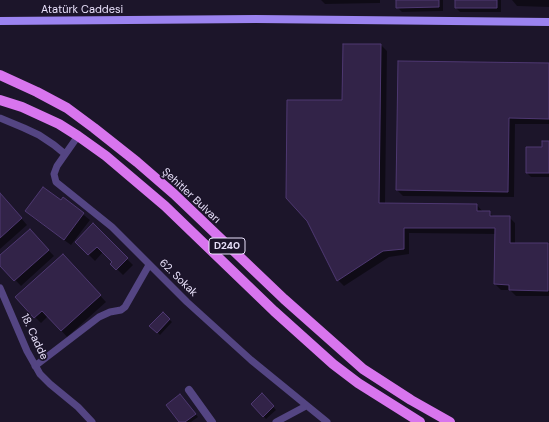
<!DOCTYPE html>
<html>
<head>
<meta charset="utf-8">
<style>
	body { margin:0 }
	canvas { display:block; background:#1c152a }
</style>
</head>
<body>
<canvas width="549" height="422"></canvas>
<script>
const g = document.querySelector('canvas').getContext('2d');
g.lineJoin = 'round';
function fillPath(path, color) { g.fillStyle = color; g.fill(path, 'evenodd'); }
const shape = rows => new Path2D(rows.map(r => 'M' + r).join(''));
function strokePath(path, color, width, dash) { g.strokeStyle = color; g.lineWidth = width; g.lineCap = dash ? 'butt' : 'round'; g.setLineDash(dash || []); g.stroke(path); }
function write(font, color, halo, rows, align = 'center') {
  g.font = font + ' "DM Sans",sans-serif'; g.lineWidth = 3.5; g.setLineDash([]); g.textBaseline = 'middle'; g.strokeStyle = halo; g.fillStyle = color; for (const [text, x, y, turn = 0] of rows) {
    g.save(); g.translate(x, y); g.rotate((+turn || 0) * Math.PI / 180); g.textAlign = isNaN(turn) ? turn : align; if (halo) g.strokeText(text, 0, 0); g.fillText(text, 0, 0); g.restore();
  }
}
fillPath(shape([
	[321,0,380,0,380,3,325,4],
	[397,0,443,0,443,11,402,12,397,7],
	[456,0,501,0,501,12,460,12,456,8],
	[512,0,549,0,549,7,517,6],
	[381,45,387,51,385,204,477,205,483,212,489,212,494,217,509,217,515,223,515,244,548,244,549,245,549,296,516,296,510,290,501,290,495,284,496,234,409,233,409,254,389,257,344,286,338,280,308,220,343,101],
	[399,62,549,64,549,124,515,124,514,197,403,196,397,190],
	[549,142,549,177,531,177,527,173,543,148],
	[0,199,8,203,27,225,0,249],
	[64,199,90,220,71,245,32,217,27,211,61,202],
	[93,225,133,265,123,275,112,264,113,262,103,252,95,261,76,242],
	[35,236,54,256,21,286,0,264,0,256],
	[68,261,106,302,67,337,48,316,41,323,35,317],
	[163,313,172,322,160,335,151,326],
	[180,395,198,417,191,422,180,422],
	[262,395,276,410,266,419,252,404]
]), '#0007');
const building = shape([
	[396,0,439,0,439,7,396,8,396,0],
	[455,0,497,0,497,8,455,8,455,0],
	[343,44,381,44,379,203,477,204,477,211,490,211,490,216,510,216,510,243,548,243,548,291,509,290,509,285,494,284,495,228,404,228,404,249,383,251,337,281,307,221,286,198,287,100,342,100,343,44],
	[398,61,549,63,549,119,509,118,508,192,396,190,398,61],
	[542,141,549,141,549,173,526,173,526,147,542,147,542,141],
	[43,187,61,200,63,197,84,213,64,240,25,211,43,187],
	[0,193,22,218,0,238,0,193],
	[93,223,128,258,116,270,110,264,112,262,97,247,88,255,75,242,93,223],
	[30,229,49,250,14,281,0,266,0,255,30,229],
	[63,254,101,295,61,331,42,311,34,318,15,297,63,254],
	[163,312,170,319,157,333,149,326,163,312],
	[262,393,274,406,263,417,251,404,262,393],
	[180,394,196,414,185,422,179,422,166,405,180,394]
]);
fillPath(building, '#322348');
strokePath(building, '#4e3871', 1);
strokePath(shape([
	[0,118,24,128,39,135,54,145,65,154],
	[78,136,57,166,54,174,56,182,112,227,187,302,251,360,327,422],
	[0,288,27,351,40,374,50,384,78,407,92,422],
	[35,366,99,317,110,312,121,310,125,307,149,265],
	[276,422,306,406]
]), '#544583', 7);
strokePath(shape([
	[189,390,212,422]
]), '#544583', 8);
strokePath(shape([
	[0,21,256,19,549,22]
]), '#9b83f0', 8);
strokePath(shape([
	[0,75,37,92,67,108,94,128,137,162,174,194,284,299,363,369,411,400,450,422],
	[0,100,22,107,59,124,78,136,106,156,165,206,274,311,333,364,358,383,420,422]
]), '#d875ee', 10);
for (const [x, y, w] of [
	[227,246,36]
]) { const box = new Path2D(); box.roundRect(x - w / 2, y - 8, w, 16, 3); g.fillStyle = '#1c152a'; g.fill(box); strokePath(box, '#e9e1fb', 1); }
write('bold 10px', '#e9e1fb', null, [
	["D240",227,246]
]);
write('11px', '#e9e1fb', '#1c152a', [
	["Atatürk Caddesi",82,10],
	["Şehitler Bulvarı",191,196,43],
	["62. Sokak",178,278,44],
	["18. Cadde",34,337,65]
]);
</script>
</body>
</html>
